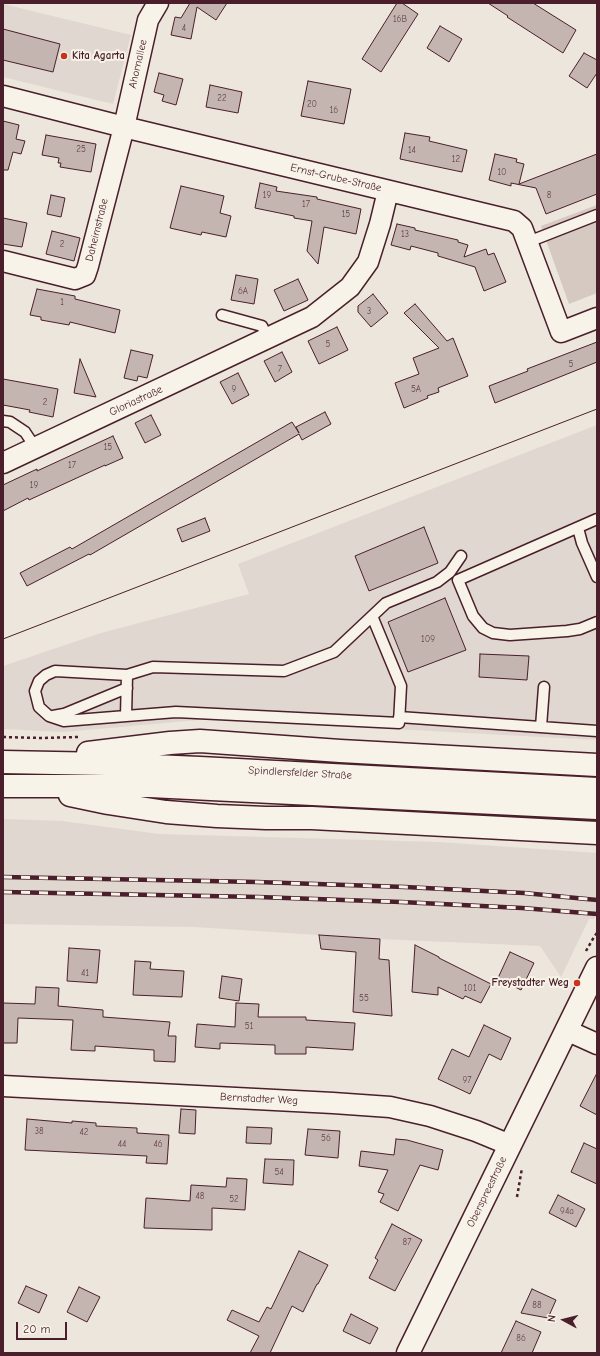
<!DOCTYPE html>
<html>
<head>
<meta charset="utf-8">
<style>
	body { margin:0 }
	#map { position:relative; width:600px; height:1356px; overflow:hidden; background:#ece6dd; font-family:"Comic Neue",sans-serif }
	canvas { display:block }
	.frame { position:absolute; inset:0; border:4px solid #4a1f2b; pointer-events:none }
	.north { position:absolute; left:544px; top:1300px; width:40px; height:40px; -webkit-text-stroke:3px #f7f3e8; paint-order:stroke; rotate:277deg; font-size:11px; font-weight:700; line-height:16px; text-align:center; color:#4a1f2b }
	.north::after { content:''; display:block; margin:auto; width:14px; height:18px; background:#4a1f2b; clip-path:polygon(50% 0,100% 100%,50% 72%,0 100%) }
	.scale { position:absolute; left:16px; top:1322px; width:51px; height:18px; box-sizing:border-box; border:2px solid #4a1f2b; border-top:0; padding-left:5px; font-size:12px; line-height:14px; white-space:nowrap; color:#4a1f2b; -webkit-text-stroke:3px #f7f3e8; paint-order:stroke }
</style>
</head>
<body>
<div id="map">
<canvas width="600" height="1356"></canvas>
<div class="frame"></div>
<div class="north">N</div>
<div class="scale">20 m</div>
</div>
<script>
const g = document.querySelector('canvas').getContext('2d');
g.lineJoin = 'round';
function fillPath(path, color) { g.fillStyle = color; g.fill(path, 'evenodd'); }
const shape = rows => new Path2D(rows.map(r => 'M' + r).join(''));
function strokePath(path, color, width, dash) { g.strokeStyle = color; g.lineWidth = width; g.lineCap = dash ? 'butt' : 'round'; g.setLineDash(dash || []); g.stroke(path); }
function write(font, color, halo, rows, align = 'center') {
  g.font = font + ' "Comic Neue",sans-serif'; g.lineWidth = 4; g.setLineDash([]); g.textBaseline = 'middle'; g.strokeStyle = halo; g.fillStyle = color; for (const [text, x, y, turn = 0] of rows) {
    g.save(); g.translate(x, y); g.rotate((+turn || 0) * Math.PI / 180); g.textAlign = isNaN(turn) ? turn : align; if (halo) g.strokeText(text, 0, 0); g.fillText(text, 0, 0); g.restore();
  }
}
fillPath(shape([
	[3,4,131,35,113,104,3,77],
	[597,425,597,740,209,719,64,732,3,729,3,666,101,633,249,594,238,564],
	[3,819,62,821,159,834,439,842,597,853,597,913,594,919,589,919,561,977,540,946,380,939,195,927,3,924]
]), '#e0d7d0');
fillPath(shape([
	[597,205,597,293,569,304,541,226]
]), '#d5c9c2');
const building = shape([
	[190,3,227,3,216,20,197,7,191,39,171,35,175,17,181,18,190,3],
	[397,3,402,3,418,14,381,72,362,59,397,3],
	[488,3,533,3,576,30,563,53,507,17,508,16,488,3],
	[440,26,462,39,449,62,427,48,440,26],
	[3,29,60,44,53,72,3,60,3,29],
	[584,53,597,60,597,73,587,88,569,76,584,53],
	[159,73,183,79,176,105,162,101,164,95,154,92,159,73],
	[308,81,351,89,344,124,301,116,308,81],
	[210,85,242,92,238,113,206,107,210,85],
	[3,121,19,125,16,139,25,141,21,154,13,152,8,170,3,170,3,121],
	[405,133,430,137,429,141,467,150,462,172,400,159,405,133],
	[46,135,96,144,91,172,60,167,61,163,58,163,59,158,42,155,46,135],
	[495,154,517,159,516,162,524,164,519,184,597,154,597,194,546,214,536,188,511,183,511,186,489,180,495,154],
	[260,183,277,187,276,191,317,197,317,199,361,209,356,234,324,227,318,264,307,251,312,221,294,218,294,216,255,208,260,183],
	[181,186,224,196,220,213,231,216,226,237,202,232,201,235,170,228,181,186],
	[51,195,65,198,61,217,47,214,51,195],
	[3,218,27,223,22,247,3,244,3,218],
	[397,224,415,228,415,230,458,240,458,242,468,245,464,257,486,249,488,255,494,253,506,282,484,291,475,267,438,256,438,253,411,246,410,250,391,245,397,224],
	[52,231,80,238,74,261,46,254,52,231],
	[236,275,258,279,254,304,231,300,236,275],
	[298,279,308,300,284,311,274,290,298,279],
	[37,289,75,296,75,299,120,310,115,333,70,322,69,325,41,320,41,317,30,315,37,289],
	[373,294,388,313,371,327,358,312,358,306,373,294],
	[415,304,447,341,453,338,468,376,438,388,439,392,427,396,428,398,404,408,395,383,419,374,413,358,439,348,404,313,415,304],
	[337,327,348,350,319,364,308,341,337,327],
	[597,342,597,362,495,403,489,386,528,371,527,369,597,342],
	[131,350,153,355,147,378,138,376,137,381,124,378,131,350],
	[282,352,292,372,275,382,264,361,282,352],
	[80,359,96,397,74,393,80,359],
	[238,373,249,395,232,404,220,382,238,373],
	[3,379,58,389,53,417,29,412,30,410,3,405,3,379],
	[325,412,331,424,302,440,299,434,90,555,89,554,27,586,20,573,70,547,72,549,292,422,299,433,296,427,325,412],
	[151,415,161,435,145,443,135,423,151,415],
	[113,436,123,458,105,466,105,465,29,500,28,498,3,511,3,485,37,469,37,471,113,436],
	[205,518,210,531,182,542,177,529,205,518],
	[424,527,438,563,369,591,355,556,424,527],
	[445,598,466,650,408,672,388,622,445,598],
	[480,654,529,656,527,680,479,677,480,654],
	[319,935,380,939,379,959,389,960,392,1016,353,1012,356,952,321,949,319,935],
	[415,945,439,957,439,958,491,984,481,1003,465,996,463,999,438,987,438,995,412,992,415,945],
	[69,948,100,950,97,983,67,981,69,948],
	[510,952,534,963,521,990,498,978,510,952],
	[135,961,151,962,150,969,184,971,182,997,133,995,135,961],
	[222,976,242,979,239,1001,219,998,222,976],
	[36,987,59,988,58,1006,103,1010,103,1017,170,1022,168,1036,176,1036,175,1062,154,1061,154,1050,95,1046,95,1051,71,1050,73,1020,18,1018,17,1043,3,1043,3,1003,35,1004,36,987],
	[236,1003,259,1004,258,1017,306,1017,306,1020,355,1023,353,1050,306,1047,306,1054,275,1054,275,1045,220,1043,220,1049,195,1047,197,1024,235,1027,236,1003],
	[484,1025,511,1038,501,1060,489,1054,470,1094,438,1079,452,1049,469,1057,484,1025],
	[597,1073,597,1115,580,1106,597,1073],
	[181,1109,196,1110,195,1134,179,1133,181,1109],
	[27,1119,72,1123,72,1121,96,1123,96,1126,137,1128,137,1133,169,1135,167,1164,146,1163,147,1156,25,1150,27,1119],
	[247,1127,272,1128,271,1144,246,1143,247,1127],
	[308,1129,340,1131,338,1158,305,1155,308,1129],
	[396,1139,407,1140,443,1150,438,1170,420,1165,398,1211,380,1202,384,1194,378,1192,388,1170,359,1166,361,1151,394,1155,396,1139],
	[584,1143,597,1149,597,1184,571,1172,584,1143],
	[265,1159,294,1160,293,1185,263,1183,265,1159],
	[227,1178,247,1179,245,1210,212,1208,212,1230,144,1228,146,1198,190,1201,191,1185,226,1187,227,1178],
	[558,1195,585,1209,576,1227,549,1213,558,1195],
	[392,1224,422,1240,395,1291,369,1278,378,1260,375,1258,392,1224],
	[299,1251,328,1265,318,1284,317,1284,303,1312,292,1306,270,1353,250,1353,259,1336,227,1320,232,1310,259,1322,267,1307,271,1309,299,1251],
	[26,1286,47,1295,39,1313,18,1303,26,1286],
	[79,1287,100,1297,87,1322,67,1312,79,1287],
	[532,1289,556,1300,548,1318,521,1313,532,1289],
	[351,1314,378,1328,370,1344,343,1331,351,1314],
	[516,1321,541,1332,532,1353,501,1353,516,1321]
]);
fillPath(building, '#c4b5b0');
strokePath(building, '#4a1f2b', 1);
const service = shape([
	[528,242,597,215],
	[222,315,262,326,268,339],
	[3,421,10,422,25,432,35,447],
	[597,519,458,580,473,616,483,628,493,633,510,635,567,631,580,629,597,622],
	[578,528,582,543,597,577],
	[127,675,55,671,46,675,39,681,35,691,39,707,49,716,64,721,126,716,127,675,153,667,284,671,334,652,386,603,437,582,450,572,461,556],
	[53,716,64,714,127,688],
	[126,716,176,712,399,723,401,686,372,616],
	[399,717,597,731],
	[541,727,544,687]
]);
const minor = shape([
	[3,96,124,127,514,221,522,228,561,332,597,318],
	[3,261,75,279,85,275,88,266,124,127,148,20,158,3],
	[3,463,312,317,350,287,368,262,380,224,388,191],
	[566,1030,597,1044],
	[3,1086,333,1103,390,1107,430,1116,476,1131,510,1145]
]);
const secondary = shape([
	[408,1353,597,968]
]);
const trunk = shape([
	[88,753,170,743,200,741,340,751,597,765],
	[3,762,106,764,200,768,597,789],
	[3,786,150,786,597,808],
	[70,795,108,803,166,812,217,816,266,818,312,818,597,833]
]);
strokePath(service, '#4a1f2b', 13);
strokePath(minor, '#4a1f2b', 23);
strokePath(secondary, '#4a1f2b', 25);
strokePath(trunk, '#4a1f2b', 25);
strokePath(shape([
	[3,737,41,738,78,737],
	[586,951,594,937,597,933],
	[517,1197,522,1168]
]), '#4a1f2b', 2.5, [3, 3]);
strokePath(service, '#f7f3e8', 10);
strokePath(minor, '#f7f3e8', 20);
strokePath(secondary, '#f7f3e8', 22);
strokePath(trunk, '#f7f3e8', 22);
strokePath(shape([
	[3,639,597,409]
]), '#4a1f2b', 1);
const rail = shape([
	[3,877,257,882,405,887,524,893,597,900],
	[3,892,258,897,401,902,522,908,597,914]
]);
strokePath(rail, '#4a1f2b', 4.5);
strokePath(rail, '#f7f3e8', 3, [9]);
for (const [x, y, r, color] of [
	[64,56,4,"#c8321e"],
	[577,983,4,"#c8321e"]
]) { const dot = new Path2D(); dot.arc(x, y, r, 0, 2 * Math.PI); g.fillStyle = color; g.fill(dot); strokePath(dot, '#f7f3e8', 1.5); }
write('9px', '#68444c', null, [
	["16B",400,19],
	["4",184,28],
	["22",222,98],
	["20",312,104],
	["16",334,110],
	["25",81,149],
	["14",412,150],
	["12",456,159],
	["10",502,172],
	["19",267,195],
	["8",549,195],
	["17",306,204],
	["15",346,214],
	["13",405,234],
	["2",62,244],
	["6A",243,291],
	["1",62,302],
	["3",369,311],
	["5",328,344],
	["5",571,364],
	["7",280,369],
	["9",234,389],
	["5A",416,389],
	["2",45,402],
	["15",108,447],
	["17",72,465],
	["19",34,485],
	["109",428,639],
	["41",85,973],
	["101",470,988],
	["55",364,998],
	["51",249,1026],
	["97",467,1080],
	["38",39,1131],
	["42",84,1132],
	["56",326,1138],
	["44",122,1144],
	["46",158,1144],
	["54",279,1172],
	["48",200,1196],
	["52",234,1199],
	["94a",567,1211],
	["87",407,1242],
	["88",537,1305],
	["86",521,1338]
]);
write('bold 11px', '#4a1f2b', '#f7f3e8', [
	["Kita Agarta",72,56],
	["Freystadter Weg",569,983,"right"]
], 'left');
write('11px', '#4a1f2b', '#f7f3e8', [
	["Ahornallee",138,64,-77],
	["Ernst-Grube-Straße",336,178,13],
	["Daheimstraße",97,230,-76],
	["Gloriastraße",136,401,-25],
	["Spindlersfelder Straße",300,773,3],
	["Bernstadter Weg",259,1099,3],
	["Oberspreestraße",487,1192,-64]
]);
</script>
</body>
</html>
